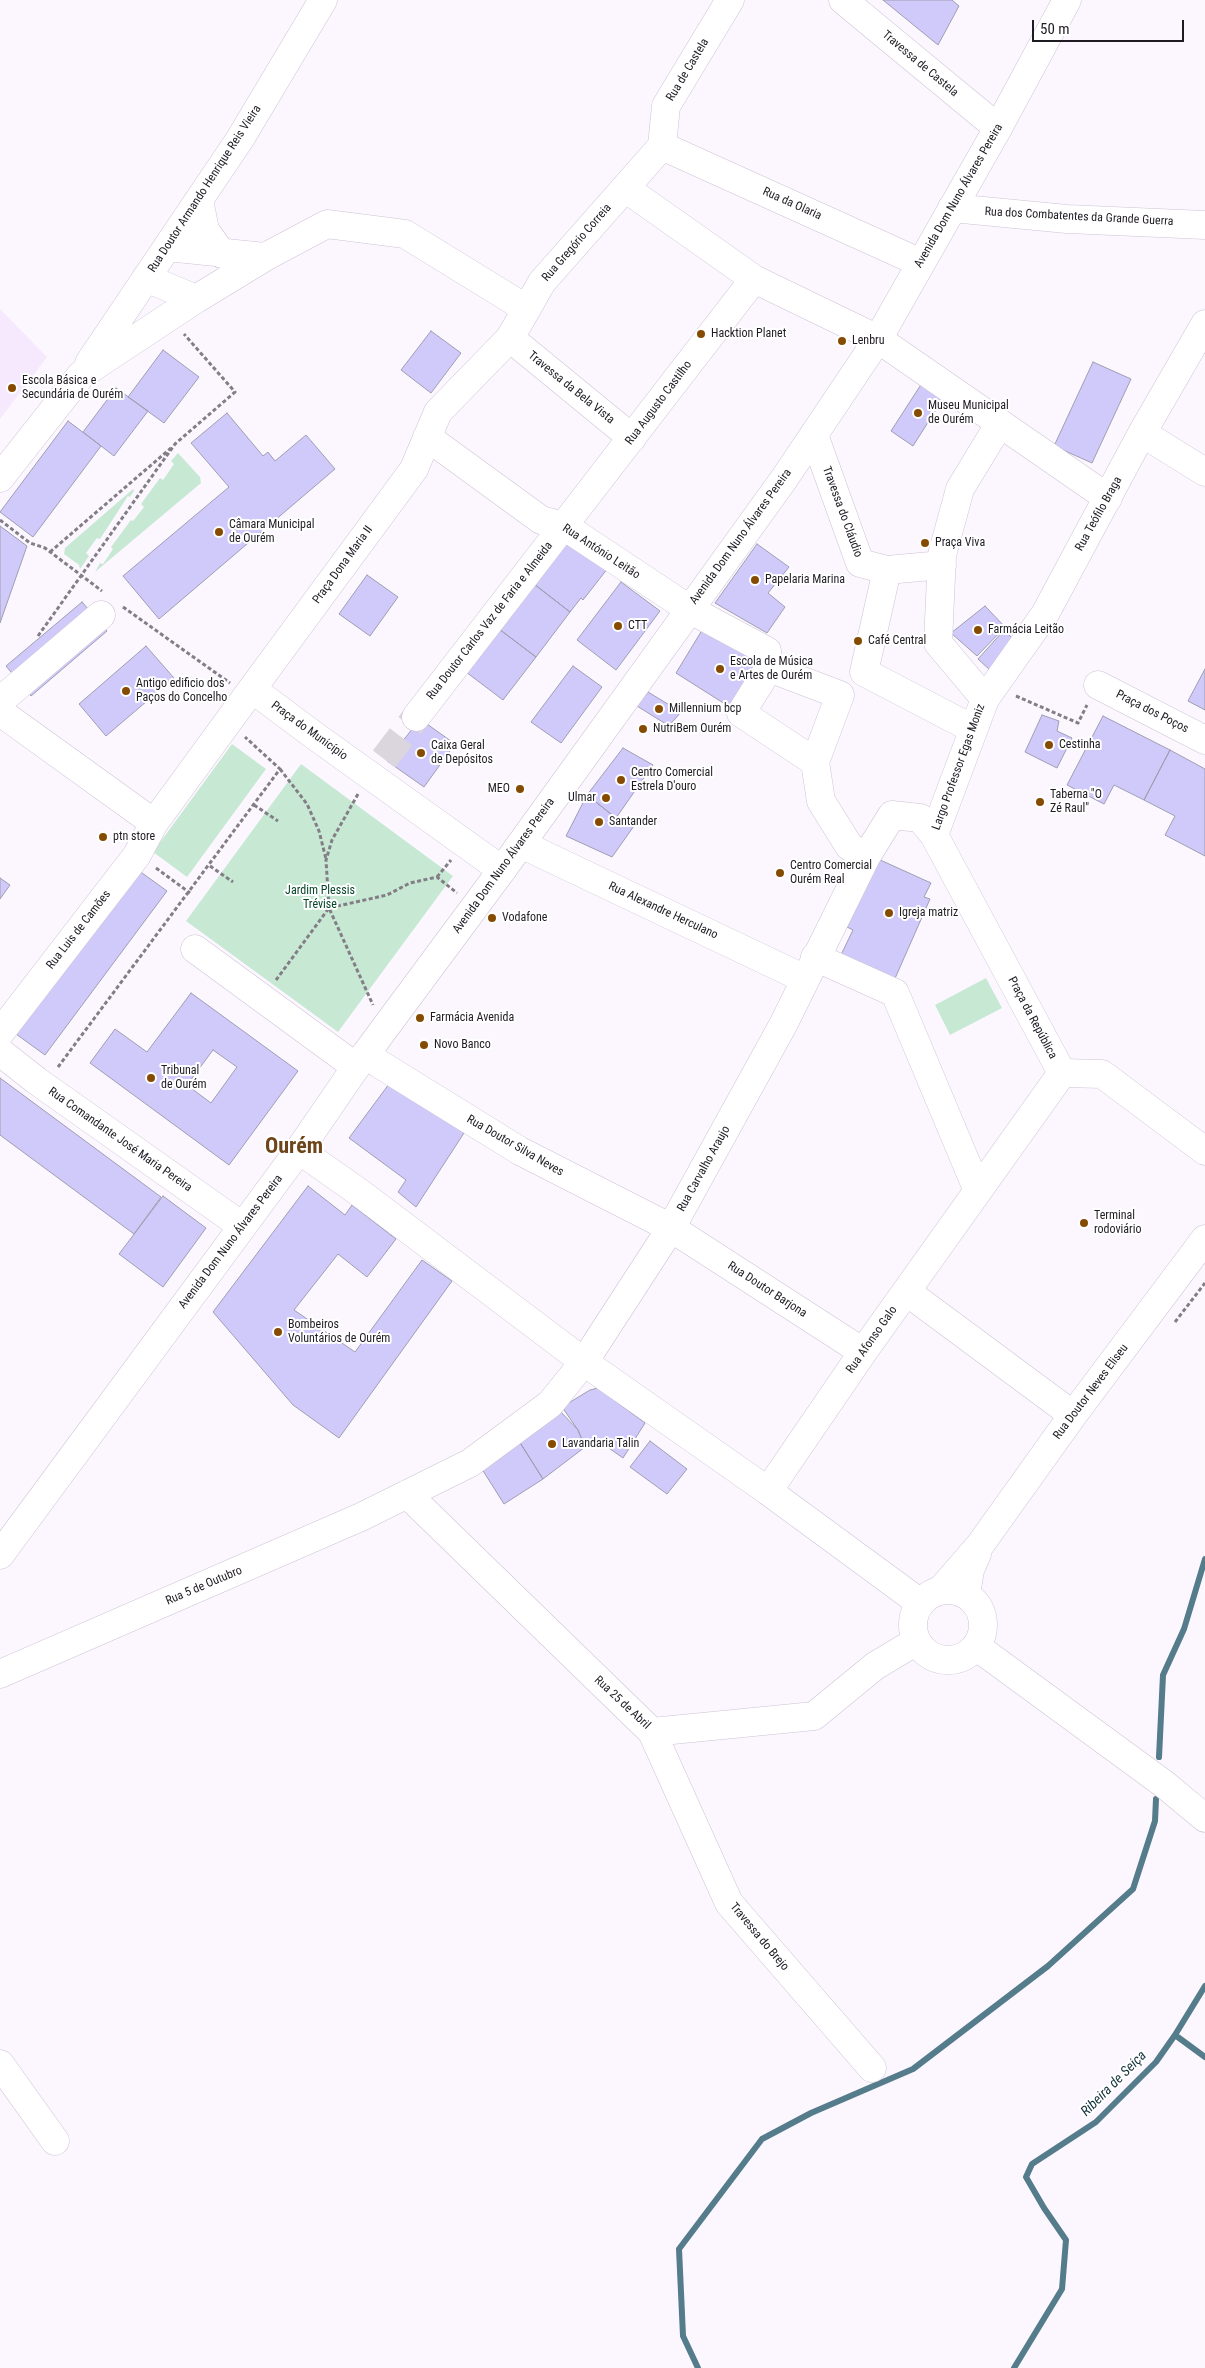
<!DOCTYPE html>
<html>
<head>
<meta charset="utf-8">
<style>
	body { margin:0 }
	#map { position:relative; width:1205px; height:2368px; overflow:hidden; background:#fcf7ff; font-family:"Roboto Condensed",sans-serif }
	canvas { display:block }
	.scale { position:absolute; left:1032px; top:20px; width:152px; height:22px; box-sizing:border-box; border:2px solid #1f1b22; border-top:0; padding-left:6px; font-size:15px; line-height:18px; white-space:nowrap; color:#1f1b22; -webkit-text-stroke:4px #fff; paint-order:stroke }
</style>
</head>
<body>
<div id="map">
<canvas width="1205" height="2368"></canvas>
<div class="scale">50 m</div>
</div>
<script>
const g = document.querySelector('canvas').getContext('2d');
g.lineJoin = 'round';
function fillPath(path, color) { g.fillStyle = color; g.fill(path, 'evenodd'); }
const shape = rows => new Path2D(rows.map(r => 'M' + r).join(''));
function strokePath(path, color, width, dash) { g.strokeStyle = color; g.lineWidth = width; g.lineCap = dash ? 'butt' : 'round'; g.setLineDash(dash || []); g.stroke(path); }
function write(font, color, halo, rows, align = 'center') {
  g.font = font + ' "Roboto Condensed",sans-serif'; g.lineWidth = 4; g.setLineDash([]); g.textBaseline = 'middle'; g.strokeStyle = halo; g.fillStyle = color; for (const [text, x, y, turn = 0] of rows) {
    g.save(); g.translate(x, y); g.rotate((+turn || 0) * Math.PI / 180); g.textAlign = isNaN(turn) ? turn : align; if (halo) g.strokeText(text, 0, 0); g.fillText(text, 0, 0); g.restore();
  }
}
fillPath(shape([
	[0,309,47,357,0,419]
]), '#f6e9fe');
fillPath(shape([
	[178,453,200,477,201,483,95,572,100,563,103,564,113,549,111,547,131,520,133,521,144,507,141,504,160,478,163,480,174,464,171,461],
	[133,489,134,491,130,497,128,496,100,539,97,538,86,553,89,556,80,569,79,565,64,554,65,548],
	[232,744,266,769,187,877,153,852],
	[301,764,453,876,338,1032,186,921],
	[986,978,1002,1008,950,1035,935,1005]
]), '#c7e9d4');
strokePath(shape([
	[1159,1757,1163,1675,1184,1629,1205,1559],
	[1175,2035,1205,2057],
	[698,2368,683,2336,679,2249,762,2139,811,2113,913,2069,1048,1966,1133,1889,1155,1821,1156,1799],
	[1014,2368,1062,2289,1066,2240,1044,2208,1026,2177,1032,2164,1096,2122,1156,2062,1175,2035,1205,1986]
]), '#547c8a', 6);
const building = shape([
	[883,0,952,0,959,6,938,45,883,0],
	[431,331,461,353,431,393,401,370,431,331],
	[163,350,199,377,164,423,128,397,163,350],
	[1093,362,1131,379,1092,463,1054,446,1093,362],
	[924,380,946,394,913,446,891,431,924,380],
	[116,388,148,411,114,456,83,432,116,388],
	[227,413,263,456,268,452,275,461,306,435,335,469,159,619,123,576,229,487,191,443,227,413],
	[68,421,101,446,33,537,0,512,68,421],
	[0,526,27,546,0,623,0,526],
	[576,543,608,568,583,600,581,598,570,612,534,584,563,545,576,543],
	[757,544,789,567,768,593,785,607,767,633,715,603,757,544],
	[367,575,398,597,370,636,339,614,367,575],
	[621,582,660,611,616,670,577,640,621,582],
	[534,584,570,612,536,657,499,629,534,584],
	[82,602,107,631,31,696,6,666,82,602],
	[985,606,1005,627,977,656,951,633,985,606],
	[704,627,765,665,736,711,676,673,704,627],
	[499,629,536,657,503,700,466,672,499,629],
	[1004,630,1015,641,991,671,978,659,1004,630],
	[146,646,174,678,106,736,79,704,146,646],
	[573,666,602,687,561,743,531,722,573,666],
	[1205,669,1205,710,1188,701,1205,669],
	[648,692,681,712,669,726,637,706,648,692],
	[1042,715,1059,721,1057,731,1072,738,1057,768,1025,752,1042,715],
	[1103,716,1170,750,1144,800,1114,785,1104,804,1067,785,1103,716],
	[420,719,455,744,424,787,387,761,420,719],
	[623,748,653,765,616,818,587,795,623,748],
	[1170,750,1205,769,1205,856,1165,835,1175,816,1144,800,1170,750],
	[587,795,616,818,634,826,612,857,566,836,587,795],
	[878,859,931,883,924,897,930,899,893,983,839,959,853,930,847,927,878,859],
	[138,870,167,891,45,1055,16,1034,138,870],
	[0,878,10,885,0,899,0,878],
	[191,993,298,1071,229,1165,90,1063,115,1029,147,1052,191,993],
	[213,1050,237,1067,211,1103,187,1085,213,1050],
	[0,1078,161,1197,134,1234,0,1135,0,1078],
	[392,1080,464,1133,416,1207,398,1192,406,1180,349,1138,392,1080],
	[308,1186,345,1215,352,1205,396,1239,367,1277,338,1254,294,1310,355,1352,422,1260,452,1281,339,1438,293,1405,213,1312,308,1186],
	[163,1196,206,1228,163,1287,119,1254,163,1196],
	[598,1388,645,1423,623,1458,596,1439,585,1447,578,1430,562,1407,590,1390,598,1388],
	[560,1411,578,1430,585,1447,543,1479,519,1441,560,1411],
	[519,1441,543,1479,504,1504,480,1466,519,1441],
	[650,1441,687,1469,667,1494,630,1467,650,1441]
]);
fillPath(building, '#d0cafa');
strokePath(building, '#9f9db1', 1);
strokePath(shape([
	[384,759,416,717]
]), '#dbd6de', 28, [28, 14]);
const minor = shape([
	[843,0,998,128],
	[662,146,921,263],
	[662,146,666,106,730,0],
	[625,188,754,279,878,339,1108,498],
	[199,200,205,230,222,254],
	[952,208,1067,219,1205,225],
	[167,247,265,257],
	[146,278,196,299],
	[510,338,632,438],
	[89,363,240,139,323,0],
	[1142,433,1205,472],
	[814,435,860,563,887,570],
	[427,437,541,520,564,526,689,609,767,651,769,668],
	[0,478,81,375,196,299,265,257,327,224,405,234,527,309],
	[942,565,887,570,864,672,973,729],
	[769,668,840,695,815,762,821,801,849,846,866,857],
	[769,668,741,713,815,762],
	[1098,685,1205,740],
	[252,689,414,469,438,412,510,338,542,282,662,146],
	[985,699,938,643,942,555,960,489,1000,423],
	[0,701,101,615],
	[0,712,154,823],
	[416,717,754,279],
	[934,835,985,699,1045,614,1142,433,1205,324],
	[521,844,805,979],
	[195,949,356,1067],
	[815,957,895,993,978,1191],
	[0,1033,137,855,154,823,252,689,315,736,502,870],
	[0,1052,37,1081,242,1226],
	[365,1055,520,1151,671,1228,863,1352],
	[1062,1073,1102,1074,1205,1151],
	[907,1292,1073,1415],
	[407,1494,652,1732,729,1903,872,2068],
	[941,1590,980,1545,1073,1415,1205,1239],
	[966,1594,970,1570,977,1554],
	[0,1674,361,1517,470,1463,550,1404,584,1362,671,1228,783,1025,866,857,892,815,920,818,934,835,1062,1073,863,1352,768,1491],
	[652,1732,814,1716,875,1666,915,1642],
	[0,2064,55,2141]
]);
const major = shape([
	[299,1150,360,1193,584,1362,768,1491,919,1602],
	[0,1555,299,1150,356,1067,502,870,784,479,878,339,998,128,1067,0],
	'913 1625a35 35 0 1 1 70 0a35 35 0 1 1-70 0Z',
	[977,1647,1164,1784,1205,1818]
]);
strokePath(minor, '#cec2d5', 29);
strokePath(major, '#cec2d5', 29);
strokePath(shape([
	[0,520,30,543,45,548,102,591],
	[50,552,171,448],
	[123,607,230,683],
	[38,636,175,444,235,392,184,334],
	[1016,696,1078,723,1087,705],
	[280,769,307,804,319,831,326,859],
	[358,794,332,840,326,860,329,908,387,895,410,883,437,877,457,893],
	[254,805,278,821],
	[210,866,233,882],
	[156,868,190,893],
	[437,877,451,860],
	[276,980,329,908,373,1005],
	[58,1067,280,769,245,737],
	[1175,1322,1205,1283]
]), '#837e86', 3, [4, 2.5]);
strokePath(minor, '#fff', 28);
strokePath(major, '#fff', 28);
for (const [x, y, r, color] of [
	[701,334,5,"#854b00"],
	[842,341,5,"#854b00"],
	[12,388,5,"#854b00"],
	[918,413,5,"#854b00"],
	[219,532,5,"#854b00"],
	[925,543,5,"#854b00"],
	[755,580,5,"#854b00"],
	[618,626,5,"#854b00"],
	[978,630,5,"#854b00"],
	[858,641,5,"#854b00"],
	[720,669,5,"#854b00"],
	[126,691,5,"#854b00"],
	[659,709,5,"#854b00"],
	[643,729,5,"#854b00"],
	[1049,745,5,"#854b00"],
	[421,753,5,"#854b00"],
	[621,780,5,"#854b00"],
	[520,789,5,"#854b00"],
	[606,798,5,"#854b00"],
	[1040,802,5,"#854b00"],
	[599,822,5,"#854b00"],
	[103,837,5,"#854b00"],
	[780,873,5,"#854b00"],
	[889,913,5,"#854b00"],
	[492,918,5,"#854b00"],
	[420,1018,5,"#854b00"],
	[424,1045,5,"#854b00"],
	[151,1078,5,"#854b00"],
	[1084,1223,5,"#854b00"],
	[278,1332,5,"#854b00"],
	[552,1444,5,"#854b00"]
]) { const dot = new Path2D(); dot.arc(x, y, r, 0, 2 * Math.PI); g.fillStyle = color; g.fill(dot); strokePath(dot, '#fff', 2); }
write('12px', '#1f1b22', '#fff', [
	["Travessa de Castela",920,64,40],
	["Rua de Castela",688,70,-59],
	["Rua Doutor Armando Henrique Reis Vieira",205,189,-57],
	["Avenida Dom Nuno Álvares Pereira",959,196,-60],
	["Rua da Olaria",792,204,24],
	["Rua dos Combatentes da Grande Guerra",1079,217,3],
	["Rua Gregório Correia",577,243,-49],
	["Travessa da Bela Vista",571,388,39],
	["Rua Augusto Castilho",659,403,-53],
	["Travessa do Cláudio",842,512,70],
	["Rua Teófilo Braga",1099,514,-61],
	["Avenida Dom Nuno Álvares Pereira",741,537,-54],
	["Rua António Leitão",601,552,33],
	["Praça Dona Maria II",343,565,-54],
	["Rua Doutor Carlos Vaz de Faria e Almeida",490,621,-52],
	["Praça dos Poços",1152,712,27],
	["Praça do Município",309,731,36],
	["Largo Professor Egas Moniz",959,767,-70],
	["Avenida Dom Nuno Álvares Pereira",504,866,-54],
	["Rua Alexandre Herculano",663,911,25],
	["Rua Luis de Camões",79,930,-52],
	["Praça da República",1032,1018,62],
	["Rua Comandante José Maria Pereira",120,1140,35],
	["Rua Doutor Silva Neves",515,1146,30],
	["Rua Carvalho Araujo",704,1169,-61],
	["Avenida Dom Nuno Álvares Pereira",231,1242,-53],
	["Rua Doutor Barjona",767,1290,33],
	["Rua Afonso Galo",872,1340,-55],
	["Rua Doutor Neves Eliseu",1091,1392,-53],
	["Rua 5 de Outubro",204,1586,-23],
	["Rua 25 de Abril",622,1703,43],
	["Travessa do Brejo",759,1937,50]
]);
write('12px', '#1f1b22', '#fff', [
	["Hacktion Planet",711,334],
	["Lenbru",852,341],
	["Escola Básica e",22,381],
	["Secundária de Ourém",22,395],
	["Museu Municipal",928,406],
	["de Ourém",928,420],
	["Câmara Municipal",229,525],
	["de Ourém",229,539],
	["Praça Viva",935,543],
	["Papelaria Marina",765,580],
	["CTT",628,626],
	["Farmácia Leitão",988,630],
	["Café Central",868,641],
	["Escola de Música",730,662],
	["e Artes de Ourém",730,676],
	["Antigo edificio dos",136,684],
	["Paços do Concelho",136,698],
	["Millennium bcp",669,709],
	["NutriBem Ourém",653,729],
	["Cestinha",1059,745],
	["Caixa Geral",431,746],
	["de Depósitos",431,760],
	["Centro Comercial",631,773],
	["Estrela D'ouro",631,787],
	["MEO",510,789,"right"],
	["Taberna \"O",1050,795],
	["Zé Raul\"",1050,809],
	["Ulmar",596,798,"right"],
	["Santander",609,822],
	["ptn store",113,837],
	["Centro Comercial",790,866],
	["Ourém Real",790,880],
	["Igreja matriz",899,913],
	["Vodafone",502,918],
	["Farmácia Avenida",430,1018],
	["Novo Banco",434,1045],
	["Tribunal",161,1071],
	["de Ourém",161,1085],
	["Terminal",1094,1216],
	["rodoviário",1094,1230],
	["Bombeiros",288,1325],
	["Voluntários de Ourém",288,1339],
	["Lavandaria Talin",562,1444]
], 'left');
write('12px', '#064428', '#fff', [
	["Jardim Plessis",320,891],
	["Trévise",320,905]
]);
write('italic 14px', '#14323a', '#fff', [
	["Ribeira de Seiça",1114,2084,-45]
]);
write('bold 22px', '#6e451b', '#fff', [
	["Ourém",294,1147]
]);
</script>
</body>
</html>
